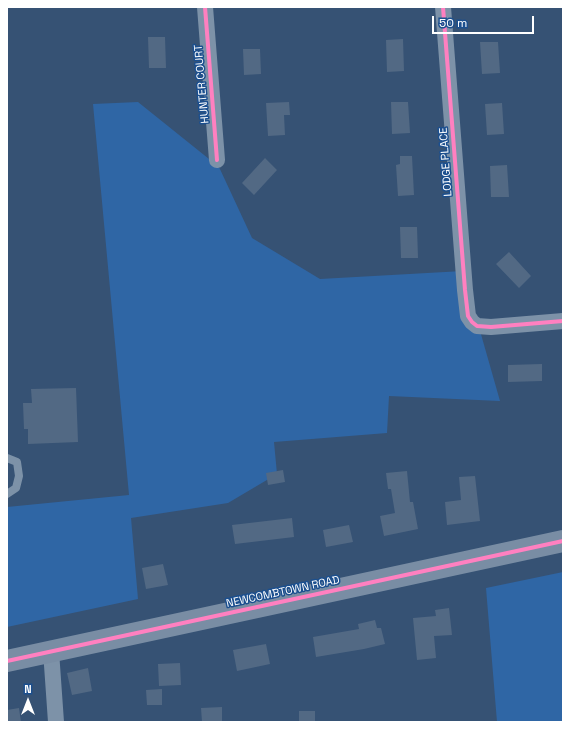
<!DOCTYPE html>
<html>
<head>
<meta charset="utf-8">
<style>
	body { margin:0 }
	#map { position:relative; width:570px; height:729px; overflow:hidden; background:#365274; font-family:"Space Grotesk",sans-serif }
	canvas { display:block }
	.frame { position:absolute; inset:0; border:8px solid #fff; pointer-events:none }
	.north { position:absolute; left:8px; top:681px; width:40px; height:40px; -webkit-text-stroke:3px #1b4f8f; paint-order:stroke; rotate:0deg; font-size:11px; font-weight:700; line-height:16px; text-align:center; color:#fff }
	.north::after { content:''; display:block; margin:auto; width:14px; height:18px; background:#fff; clip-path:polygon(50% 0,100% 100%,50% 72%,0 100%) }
	.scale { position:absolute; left:432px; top:16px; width:102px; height:18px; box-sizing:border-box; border:2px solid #fff; border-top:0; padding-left:5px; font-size:12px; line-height:14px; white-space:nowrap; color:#fff; -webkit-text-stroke:3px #1b4f8f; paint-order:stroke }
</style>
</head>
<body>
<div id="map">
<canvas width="570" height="729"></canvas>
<div class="frame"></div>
<div class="north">N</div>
<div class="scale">50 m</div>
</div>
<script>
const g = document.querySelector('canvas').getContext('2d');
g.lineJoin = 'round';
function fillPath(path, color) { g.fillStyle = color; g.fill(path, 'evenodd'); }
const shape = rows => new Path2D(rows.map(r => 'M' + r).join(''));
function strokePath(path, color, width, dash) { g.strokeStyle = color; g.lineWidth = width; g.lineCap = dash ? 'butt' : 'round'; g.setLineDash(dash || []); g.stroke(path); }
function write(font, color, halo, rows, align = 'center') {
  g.font = font + ' "Space Grotesk",sans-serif'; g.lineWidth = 3; g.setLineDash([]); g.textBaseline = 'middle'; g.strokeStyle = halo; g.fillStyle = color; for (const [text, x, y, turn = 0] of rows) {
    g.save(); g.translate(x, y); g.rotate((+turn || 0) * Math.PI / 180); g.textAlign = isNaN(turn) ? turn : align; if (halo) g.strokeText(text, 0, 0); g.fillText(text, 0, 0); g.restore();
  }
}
fillPath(shape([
	[138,102,219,167,252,238,320,279,463,271,500,401,389,396,387,433,274,442,277,474,228,503,131,518,138,599,7,627,7,507,129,495,93,104],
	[563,572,563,722,497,722,486,588]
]), '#2f66a5');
fillPath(shape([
	[148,37,165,37,166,68,149,68],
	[403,39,404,71,387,72,386,40],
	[480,42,498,42,500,73,482,74],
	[243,49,260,49,261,74,244,75],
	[289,102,290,115,284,115,285,135,268,136,266,103],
	[391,102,408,102,410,133,392,134],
	[502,103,504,134,487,135,485,104],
	[400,156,412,156,414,195,398,196,396,165,400,164],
	[265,158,277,170,254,195,242,183],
	[507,165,509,197,491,197,490,166],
	[400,227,417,227,418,258,401,258],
	[509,252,531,276,519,288,496,264],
	[542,364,542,381,508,382,508,365],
	[76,388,78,442,28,444,28,429,24,429,23,403,32,403,31,389],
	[283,470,285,482,268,485,266,473],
	[407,471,410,502,413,502,418,529,384,536,380,516,395,513,391,489,388,489,386,473],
	[475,476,480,521,447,525,445,502,461,500,459,477],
	[292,518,294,537,235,544,232,525],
	[349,525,353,542,326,547,323,530],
	[163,564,168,585,146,589,142,568],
	[449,608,452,635,434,636,436,658,417,660,413,618,436,616,435,610],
	[375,620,377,628,381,628,385,644,364,649,316,657,313,637,359,629,358,624],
	[266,644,270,664,237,671,233,650],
	[180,663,181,685,159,686,158,664],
	[88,668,92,691,72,695,67,673],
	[162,689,162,705,147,705,146,690],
	[222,707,222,722,202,722,201,708],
	[19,708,21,722,7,722,7,710],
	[299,711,315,711,315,722,299,722]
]), '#526984');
strokePath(shape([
	[7,458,17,462,19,476,16,488,7,494]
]), '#7d92a8', 8);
strokePath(shape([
	[205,7,217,160],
	[443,7,465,290,468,316,472,322,477,326,491,327,563,321],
	[51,651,56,722]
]), '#7d92a8', 16);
strokePath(shape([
	[7,661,563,541]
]), '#798da4', 22);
strokePath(shape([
	[205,7,217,160],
	[443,7,465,290,468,316,472,322,477,326,491,327,563,321],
	[7,661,563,541]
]), '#ff80c0', 4);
write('11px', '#fff', '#1b4f8f', [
	["HUNTER COURT",202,84,-95],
	["LODGE PLACE",446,162,-94],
	["NEWCOMBTOWN ROAD",283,592,-12]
]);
</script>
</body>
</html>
